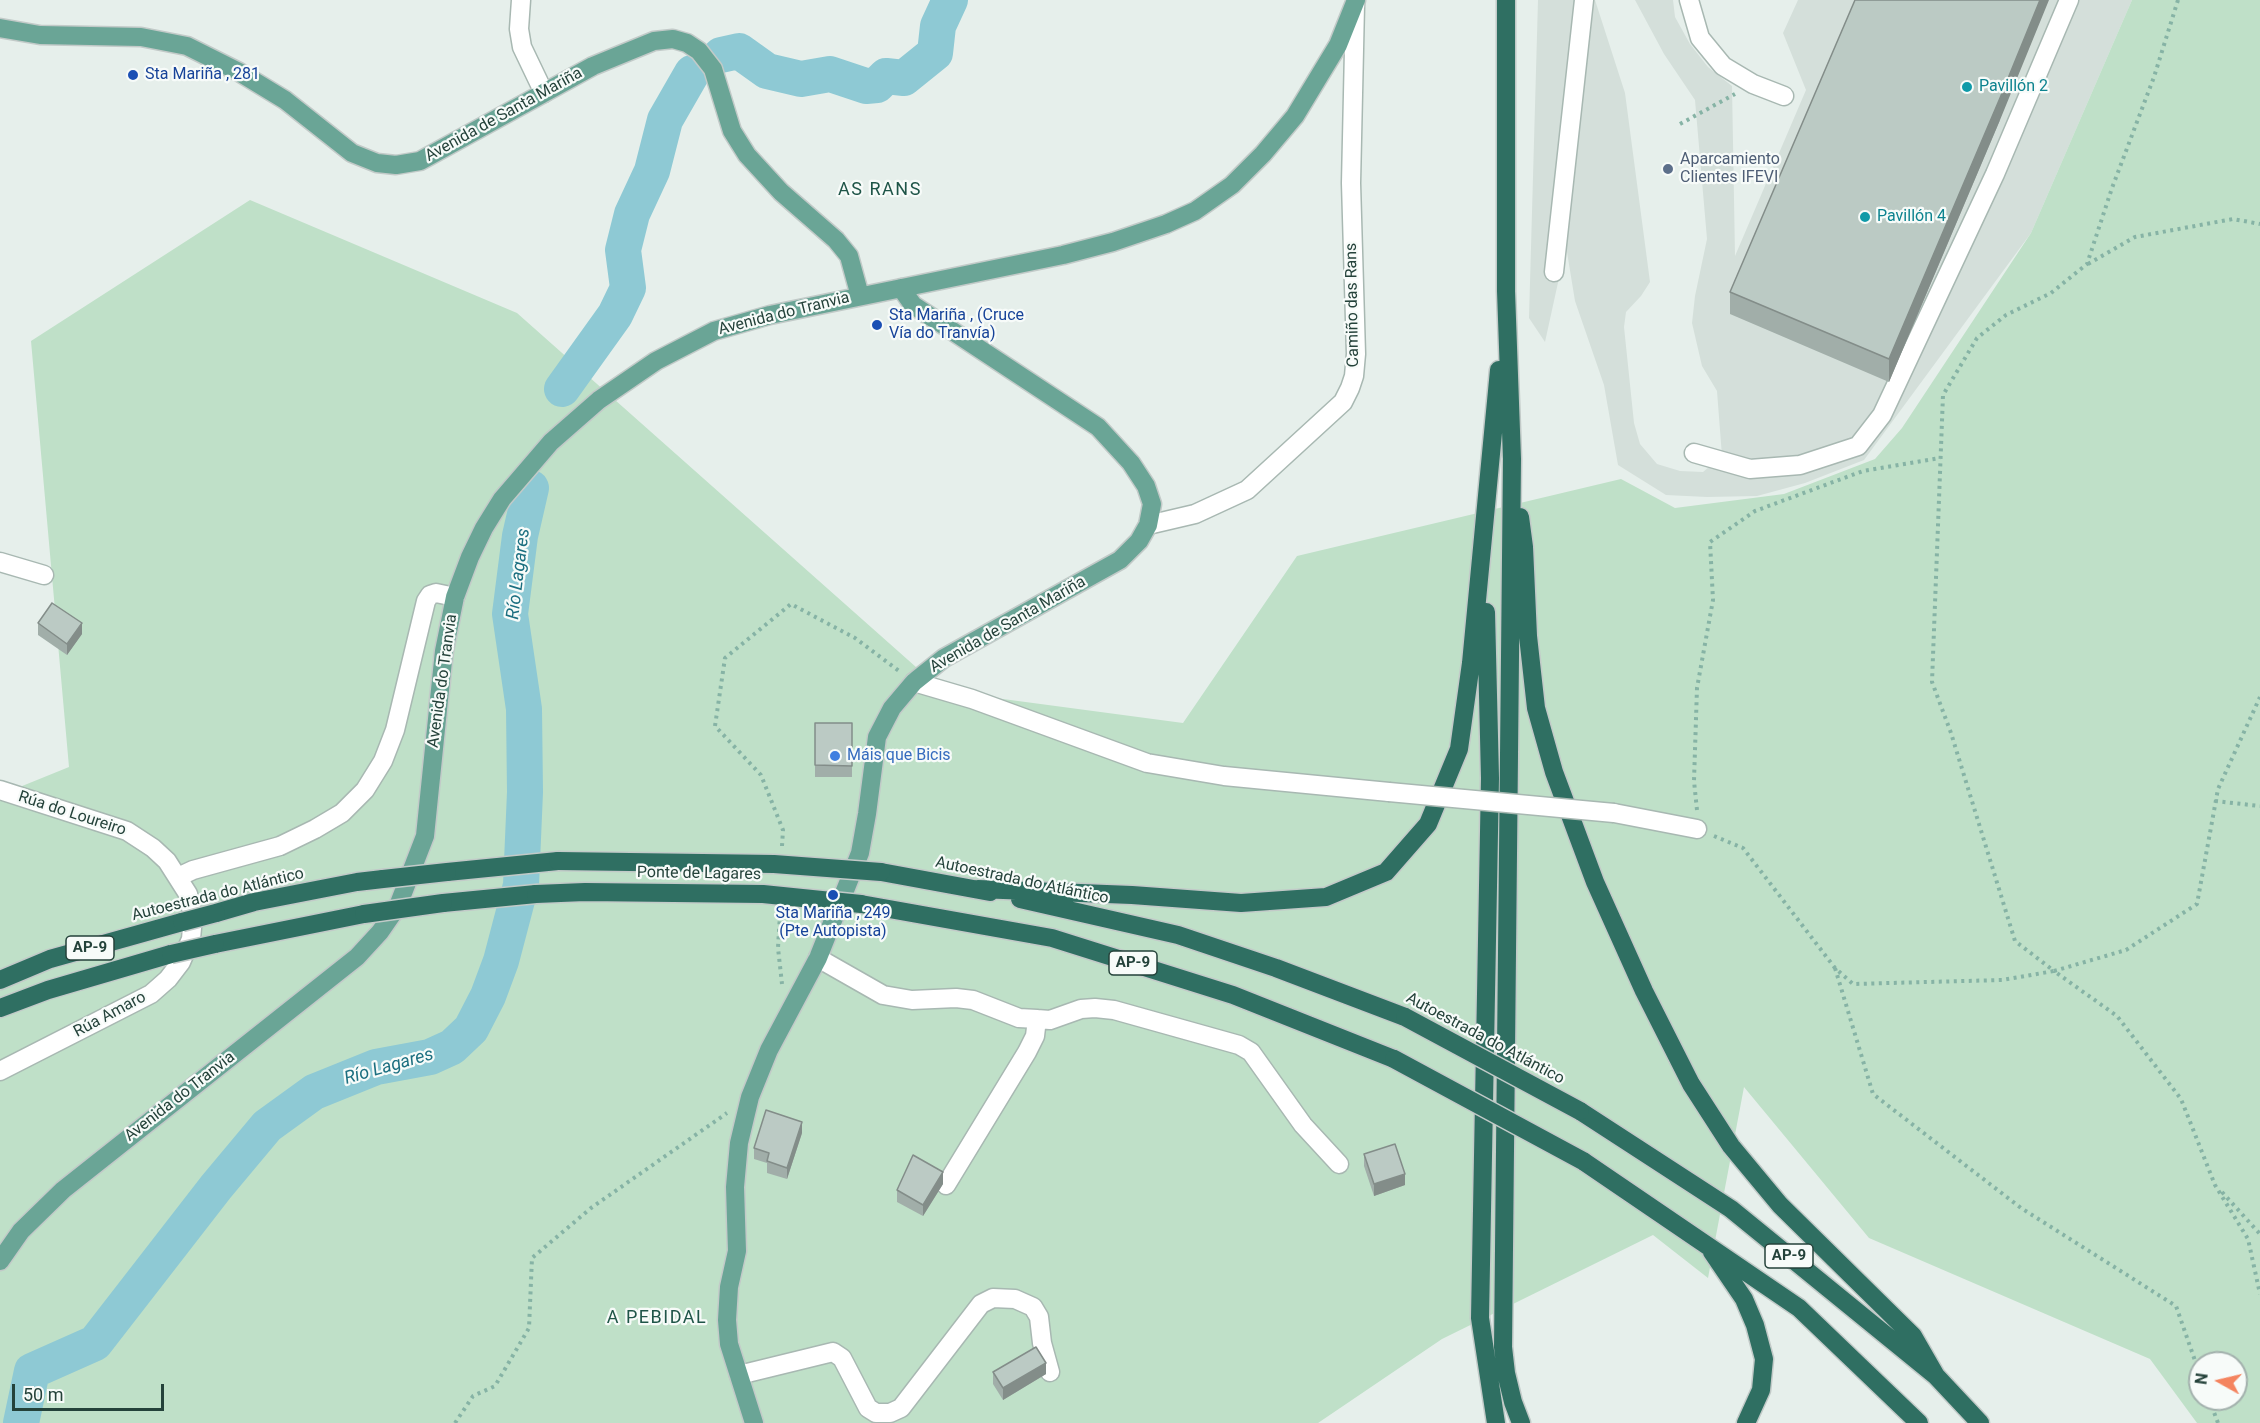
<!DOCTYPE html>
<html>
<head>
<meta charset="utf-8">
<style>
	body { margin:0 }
	#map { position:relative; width:2260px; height:1423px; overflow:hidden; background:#e6efeb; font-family:Roboto,sans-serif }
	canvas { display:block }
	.north { position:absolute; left:2188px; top:1351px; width:60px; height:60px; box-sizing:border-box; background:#f7fbf9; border:2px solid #a3b1ad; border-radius:50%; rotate:278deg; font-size:16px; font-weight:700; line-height:24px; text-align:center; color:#24423a }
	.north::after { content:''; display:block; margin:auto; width:21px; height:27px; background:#f4845f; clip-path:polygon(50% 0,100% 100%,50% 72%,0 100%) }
	.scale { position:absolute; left:12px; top:1384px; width:152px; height:27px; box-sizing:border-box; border:3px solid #24423a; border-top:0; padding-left:8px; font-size:18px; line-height:21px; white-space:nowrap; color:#24423a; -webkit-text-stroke:4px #f7fbf9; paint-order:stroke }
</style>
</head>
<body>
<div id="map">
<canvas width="2260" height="1423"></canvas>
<div class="north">N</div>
<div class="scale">50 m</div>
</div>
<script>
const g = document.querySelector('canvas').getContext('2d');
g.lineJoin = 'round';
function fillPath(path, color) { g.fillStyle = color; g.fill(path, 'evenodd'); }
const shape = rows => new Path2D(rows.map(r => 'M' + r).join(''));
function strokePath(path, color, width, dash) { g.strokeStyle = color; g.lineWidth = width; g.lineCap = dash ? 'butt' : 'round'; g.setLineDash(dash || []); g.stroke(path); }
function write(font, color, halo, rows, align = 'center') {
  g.font = font + ' Roboto,sans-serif'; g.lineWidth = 4.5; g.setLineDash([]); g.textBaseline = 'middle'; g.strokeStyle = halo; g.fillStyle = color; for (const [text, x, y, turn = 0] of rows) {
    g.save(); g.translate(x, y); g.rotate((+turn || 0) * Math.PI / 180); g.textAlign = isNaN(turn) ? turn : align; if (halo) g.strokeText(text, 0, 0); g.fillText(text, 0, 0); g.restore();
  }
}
fillPath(shape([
	[1538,0,1595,0,1625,93,1650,282,1641,296,1626,312,1624,327,1634,423,1640,444,1657,464,1680,471,1703,472,1722,456,1717,391,1702,366,1692,323,1695,296,1707,239,1695,100,1664,54,1635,0,1673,0,1675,17,1690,44,1708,67,1732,86,1735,256,1806,90,1783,33,1798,0,2132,0,2031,233,1864,460,1805,483,1757,496,1707,497,1666,495,1618,465,1604,385,1575,301,1566,246,1545,342,1529,318]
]), '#d4dfda');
fillPath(shape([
	[2132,0,2260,0,2260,1423,2197,1423,2150,1359,1869,1238,1744,1087,1708,1278,1653,1235,1442,1339,1318,1423,0,1423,0,795,69,767,31,341,250,200,517,313,943,691,1183,723,1297,556,1621,479,1675,508,1784,494,1875,459,1902,428,2031,233],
	[2200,1363,2236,1363,2236,1399,2200,1399]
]), '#bfe0c8');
strokePath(shape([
	[721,55,739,51,767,71,801,79,830,74,866,86,877,85,886,76,904,78,935,53,938,26,950,0],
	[562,389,615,315,628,288,623,250,632,214,652,171,665,120,692,73],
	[21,1423,32,1371,95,1343,216,1187,267,1126,314,1092,376,1067,430,1057,452,1047,471,1029,488,996,501,961,521,885,525,792,524,709,510,614,520,536,531,488]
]), '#8ec9d4', 36);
const minor = shape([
	[521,0,519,29,522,47,544,93],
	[1689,0,1700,38,1723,66,1753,84,1784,96],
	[1554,272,1584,0],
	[1694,453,1750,469,1800,465,1858,446,1882,415,1995,174,2069,0],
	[1148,525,1195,514,1247,490,1343,402,1350,388,1354,376,1356,354,1351,183,1355,5],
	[0,562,44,575],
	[914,682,972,699,1147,763,1224,776,1389,792],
	[0,790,127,831,153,848,167,861,188,894,193,917,191,939,181,962,168,979,151,994,0,1071],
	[1614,813,1697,829],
	[178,877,193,870,280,846,315,829,342,813,365,790,383,761,395,730,426,601,430,595,436,593,455,597],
	[818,958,883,995,912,1000,956,998,973,1000,1019,1018,1037,1019,1050,1020,1081,1009,1095,1008,1114,1010,1239,1045,1251,1052,1303,1125,1339,1164],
	[946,1185,1027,1052,1035,1036,1037,1019],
	[739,1375,833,1352,842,1358,868,1408,876,1413,890,1413,901,1408,981,1304,993,1298,1015,1299,1033,1307,1039,1317,1042,1343,1050,1372]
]);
const major = shape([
	[0,28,40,35,141,37,187,46,239,72,285,100,352,153,377,163,396,165,420,161,593,66,654,41,673,39,687,43,699,51,713,69,732,131,747,155,781,192,836,240,849,256,860,296],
	[0,1261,21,1231,63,1190,357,957,380,932,398,906,425,836,444,651,455,597,470,557,484,528,502,499,551,442,599,400,656,361,714,331,770,315,1063,255,1113,242,1166,224,1195,211,1232,185,1263,154,1295,116,1338,45,1356,0],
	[754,1423,729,1344,727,1320,729,1287,737,1251,735,1187,739,1143,750,1097,769,1050,818,958,860,853,867,814,877,737,892,708,914,682,944,658,1120,560,1139,541,1148,525,1152,504,1146,486,1131,463,1098,427,913,305,901,288]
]);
const highway = shape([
	[1506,0,1506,291,1512,459,1503,1347,1506,1373,1513,1402,1521,1423],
	[1520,517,1524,547,1528,636,1536,708,1554,772,1595,882,1644,991,1691,1084,1731,1146,1780,1205,1913,1336,1936,1376],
	[1486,612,1490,778,1480,1318,1496,1423],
	[447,872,558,861],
	[881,872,990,892],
	[978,889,1132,895,1241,903,1326,897,1386,872,1428,824,1459,749,1471,663,1499,370],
	[1020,899,1178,935,1276,968,1405,1017],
	[443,903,536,894],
	[861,904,1052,938,1233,995,1394,1059],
	[216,913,254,902,357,882,383,879],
	[215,944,364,914],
	[0,980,50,959,182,922],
	[0,1008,48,990,171,954],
	[1580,1111,1731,1209,1936,1376,1980,1423],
	[1583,1161,1799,1308,1919,1423],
	[1712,1252,1744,1299,1755,1325,1764,1359,1761,1390,1746,1423]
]);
strokePath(minor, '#a8b8b2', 21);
strokePath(major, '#c2cac8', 21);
strokePath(highway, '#c2cac8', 21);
strokePath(shape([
	[2178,0,2154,77,2112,188,2087,264,2051,293,2006,315,1977,338,1943,395,1932,682,1951,733,2015,941,2054,971,2126,950,2197,904,2218,789,2260,697],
	[1680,124,1735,94],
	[2088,264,2135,237,2233,219,2260,224],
	[2215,801,2260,806],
	[1697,810,1694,781,1697,688,1713,600,1710,542,1755,511,1863,471,1940,458],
	[1714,836,1743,848,1835,968,1853,984,2002,980,2054,971,2117,1016,2181,1099,2215,1185,2248,1239,2260,1294],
	[782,846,783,830,761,775,715,726,725,658,791,604,855,638,899,671],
	[780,914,778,948,782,984],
	[1835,968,1873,1094,2021,1208,2176,1306,2200,1375],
	[2222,1192,2260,1234],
	[2209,1399,2218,1423],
	[455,1423,473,1396,495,1386,529,1328,532,1258,591,1208,727,1113]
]), '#86b3a5', 4, [3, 4.5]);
strokePath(minor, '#fff', 18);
strokePath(major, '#6aa596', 18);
strokePath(highway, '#2f6f62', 18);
const minorBridge = shape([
	[1389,792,1614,813]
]);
const highwayBridge = shape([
	[558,861,774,864,881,872],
	[383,879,447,872],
	[536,894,585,892,763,894,861,904],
	[364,914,443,903],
	[182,922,216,913],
	[171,954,215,944],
	[1405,1017,1580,1111],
	[1394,1059,1583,1161]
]);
strokePath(minorBridge, '#a8b8b2', 21, []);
strokePath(highwayBridge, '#c2cac8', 21, []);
strokePath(minorBridge, '#fff', 18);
strokePath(highwayBridge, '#2f6f62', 18);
fillPath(shape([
	[2000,120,1889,382,1730,314,1730,292],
	[38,623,82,634,67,655,38,635],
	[815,723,852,723,852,777,815,777],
	[802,1133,787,1179,767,1173,767,1163,754,1159,754,1148],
	[1364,1154,1405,1185,1374,1196,1364,1166],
	[943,1184,923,1216,897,1202,897,1190],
	[993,1372,1046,1374,1003,1400,993,1384]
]), '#a1aea9');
fillPath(shape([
	[2040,0,2049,0,2000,120,1889,382,1889,359],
	[82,623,82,634,67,655,67,644],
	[802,1122,802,1133,787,1179,787,1168],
	[943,1172,943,1184,923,1216,923,1205],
	[1405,1174,1405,1185,1374,1196,1374,1184],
	[1046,1363,1046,1374,1003,1400,1003,1388]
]), '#838d89');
const building = shape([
	[1855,0,2040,0,2000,98,1889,359,1730,292,1855,0],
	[52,603,82,623,67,644,38,623,52,603],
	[815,723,852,723,852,766,815,765,815,723],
	[766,1110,802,1122,787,1168,767,1161,769,1153,754,1148,766,1110],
	[1395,1144,1405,1174,1374,1184,1364,1154,1395,1144],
	[913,1155,943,1172,923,1205,897,1190,913,1155],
	[1036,1347,1046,1363,1003,1388,993,1372,1036,1347]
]);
fillPath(building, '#bbcac4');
strokePath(building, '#838d89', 1.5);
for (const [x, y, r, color] of [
	[133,75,6,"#1a4fb4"],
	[1967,87,6,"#0f9aa8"],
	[1668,169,6,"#5c6f8a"],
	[1865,217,6,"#0f9aa8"],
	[877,325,6,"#1a4fb4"],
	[835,756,6,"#3f7fe0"],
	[833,895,6,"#1a4fb4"]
]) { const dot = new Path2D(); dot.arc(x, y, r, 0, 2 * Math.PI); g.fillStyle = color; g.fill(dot); strokePath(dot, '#f7fbf9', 2); }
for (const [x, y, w] of [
	[90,948,48],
	[1133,963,48],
	[1789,1256,48]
]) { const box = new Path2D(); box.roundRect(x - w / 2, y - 12, w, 24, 4.5); g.fillStyle = '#f7fbf9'; g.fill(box); strokePath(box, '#24423a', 1.5); }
write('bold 15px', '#24423a', null, [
	["AP-9",90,948],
	["AP-9",1133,963],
	["AP-9",1789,1256]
]);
write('16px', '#164399', '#f7fbf9', [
	["Sta Mariña , 281",145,75],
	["Sta Mariña , (Cruce",889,316],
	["Vía do Tranvía)",889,334],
	["Sta Mariña , 249",833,914,"center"],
	["(Pte Autopista)",833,932,"center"]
], 'left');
write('16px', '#0d838f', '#f7fbf9', [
	["Pavillón 2",1979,87],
	["Pavillón 4",1877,217]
], 'left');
write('16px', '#24423a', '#f7fbf9', [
	["Avenida de Santa Mariña",504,115,-29],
	["Camiño das Rans",1353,305,-91],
	["Avenida do Tranvia",784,314,-14],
	["Avenida de Santa Mariña",1008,625,-30],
	["Avenida do Tranvia",443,681,-82],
	["Rúa do Loureiro",72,814,18],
	["Ponte de Lagares",699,874,1],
	["Autoestrada do Atlántico",1022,881,12],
	["Autoestrada do Atlántico",218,895,-14],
	["Rúa Amaro",110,1015,-28],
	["Autoestrada do Atlántico",1485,1039,28],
	["Avenida do Tranvia",180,1097,-38]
]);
write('16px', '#4e5e75', '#f7fbf9', [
	["Aparcamiento",1680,160],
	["Clientes IFEVI",1680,178]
], 'left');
write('16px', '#366cbe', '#f7fbf9', [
	["Máis que Bicis",847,756]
], 'left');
g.letterSpacing = '1.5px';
write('18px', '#1f5548', '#f7fbf9', [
	["AS RANS",880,190],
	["A PEBIDAL",657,1318]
]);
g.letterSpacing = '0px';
write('italic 18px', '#1c6f80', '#f7fbf9', [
	["Río Lagares",519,574,-83],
	["Río Lagares",389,1067,-16]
]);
</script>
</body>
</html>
